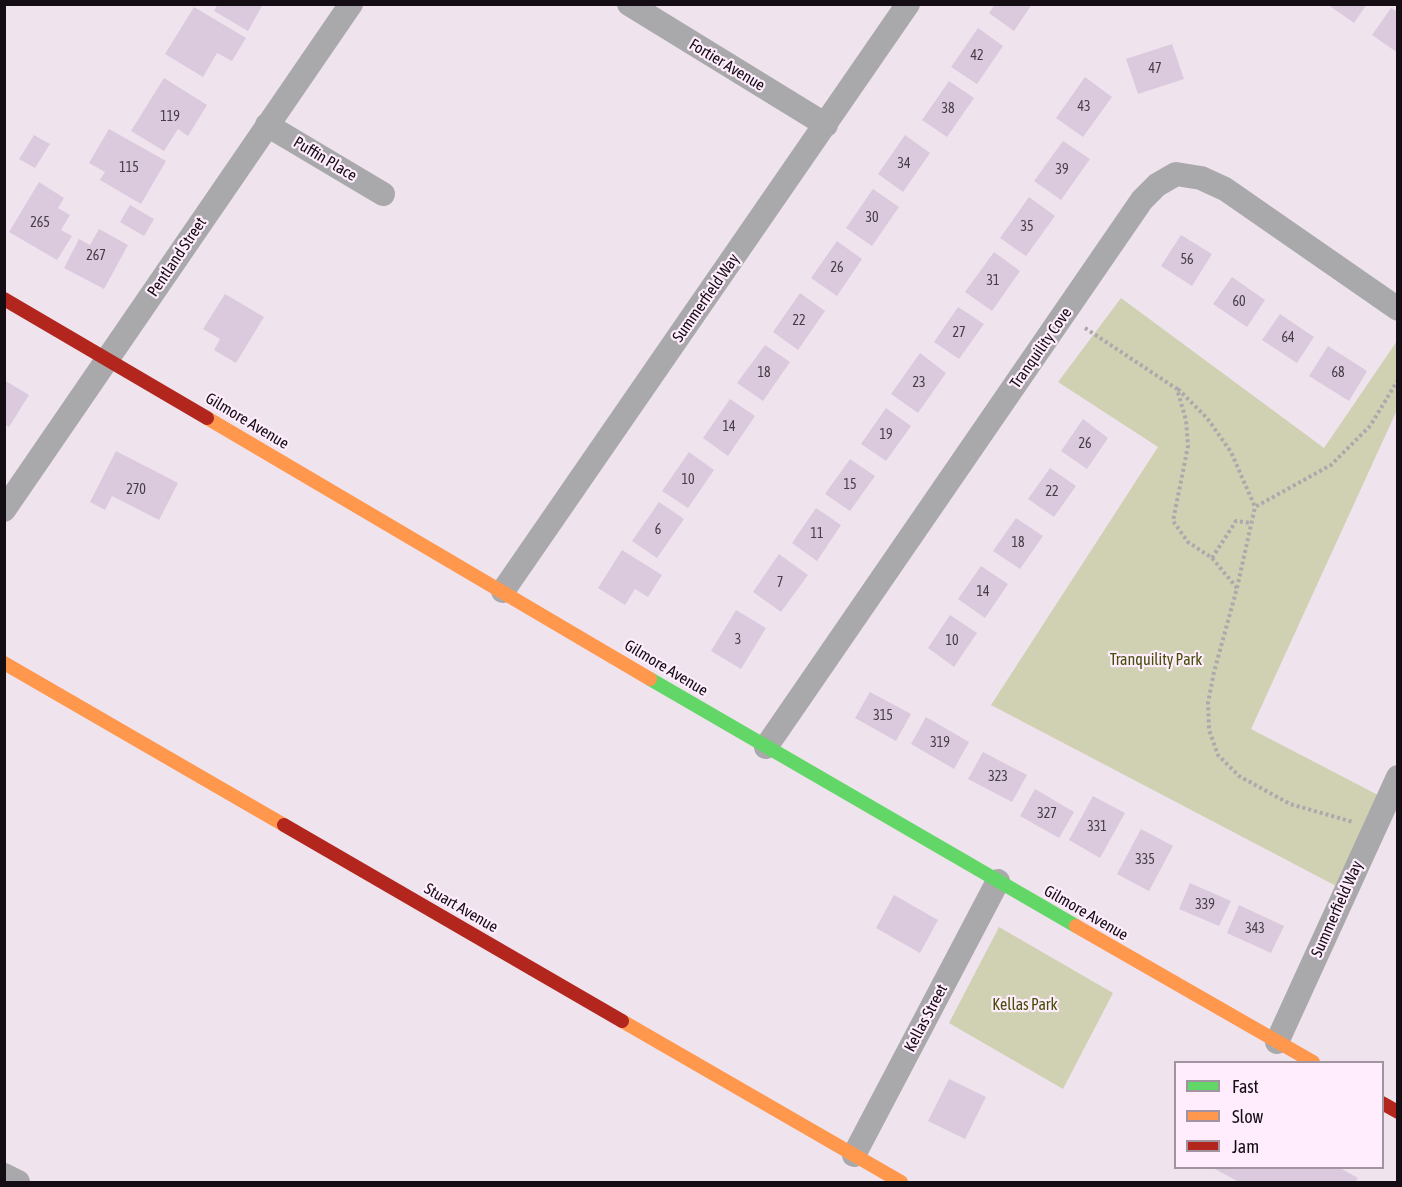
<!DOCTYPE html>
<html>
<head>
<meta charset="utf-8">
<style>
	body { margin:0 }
	#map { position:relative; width:1402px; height:1187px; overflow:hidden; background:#efe3ee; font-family:"Asap Condensed",sans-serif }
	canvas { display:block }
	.frame { position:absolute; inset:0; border:6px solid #140d14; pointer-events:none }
	.legend { position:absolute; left:1174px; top:1061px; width:210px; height:108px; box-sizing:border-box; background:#ffedfd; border:2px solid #a193a0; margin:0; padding:8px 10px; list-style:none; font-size:18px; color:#140d14 }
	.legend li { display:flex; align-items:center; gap:12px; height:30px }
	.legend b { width:30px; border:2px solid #a193a0 }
</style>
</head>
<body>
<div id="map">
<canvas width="1402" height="1187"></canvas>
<div class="frame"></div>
<ul class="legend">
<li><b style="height:8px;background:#63d668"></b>Fast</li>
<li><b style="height:8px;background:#ff974d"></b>Slow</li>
<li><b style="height:8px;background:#b3261e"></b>Jam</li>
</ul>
</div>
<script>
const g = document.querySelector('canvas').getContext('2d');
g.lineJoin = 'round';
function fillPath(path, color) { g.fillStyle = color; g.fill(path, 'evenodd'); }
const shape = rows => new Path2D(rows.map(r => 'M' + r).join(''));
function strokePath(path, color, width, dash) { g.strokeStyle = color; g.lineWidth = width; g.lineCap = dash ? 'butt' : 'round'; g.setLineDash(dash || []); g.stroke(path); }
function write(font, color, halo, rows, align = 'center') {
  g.font = font + ' "Asap Condensed",sans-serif'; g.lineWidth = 4.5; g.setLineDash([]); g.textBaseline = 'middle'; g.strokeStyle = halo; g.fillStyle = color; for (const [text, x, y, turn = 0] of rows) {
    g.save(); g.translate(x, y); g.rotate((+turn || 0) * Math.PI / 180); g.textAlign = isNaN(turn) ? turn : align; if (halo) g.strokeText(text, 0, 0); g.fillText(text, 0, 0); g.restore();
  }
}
fillPath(shape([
	[1121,298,1324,448,1397,341,1397,410,1251,729,1378,795,1338,887,991,705,1158,447,1058,382],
	[999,927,1113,993,1063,1089,949,1023]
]), '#d0d1b3');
fillPath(shape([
	[218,4,263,4,248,31,214,11],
	[995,4,1032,4,1014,31,989,13],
	[1327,4,1367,4,1354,23],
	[194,7,246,38,232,61,217,53,203,77,165,54],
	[1391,8,1398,12,1398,53,1372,35],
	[978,28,1003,46,977,84,951,67],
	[1172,44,1184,79,1138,94,1126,59],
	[1085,77,1112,97,1083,137,1056,118],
	[164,78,207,105,188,136,178,129,164,151,131,131],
	[949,81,974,98,947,137,922,120],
	[109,129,166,161,141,204,100,180,105,172,89,163],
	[34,135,50,144,35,168,19,159],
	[905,135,930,153,903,192,878,174],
	[1063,141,1090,159,1061,200,1034,181],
	[39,182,64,198,58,208,70,215,61,230,72,236,57,260,9,232],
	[873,189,899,207,872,246,846,228],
	[1029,197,1055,216,1026,256,1000,238],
	[130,205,154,219,144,236,120,222],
	[99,229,128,245,104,289,64,268,79,239,90,245],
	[1181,235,1212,254,1192,286,1161,266],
	[837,241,862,259,837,296,811,278],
	[994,252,1020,271,992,311,965,292],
	[1232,277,1265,300,1247,327,1213,304],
	[800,293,825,311,798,350,773,332],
	[225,294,264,317,236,363,214,350,220,339,203,329],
	[958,307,984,324,959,359,934,342],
	[1280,314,1314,337,1297,363,1262,340],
	[765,345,790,362,763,401,737,383],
	[1328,346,1367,371,1349,401,1309,376],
	[920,353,946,373,918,413,891,394],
	[4,380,29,395,9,427,4,424],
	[730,399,755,416,728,456,703,438],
	[886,408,911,426,886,461,861,444],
	[1083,419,1108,438,1087,469,1061,451],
	[116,451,178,483,159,520,112,496,105,510,90,502],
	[689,452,714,470,688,508,662,491],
	[850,459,875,476,850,511,825,494],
	[1050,468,1076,486,1054,517,1028,499],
	[659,502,684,519,657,558,632,541],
	[816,508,841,525,817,561,792,543],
	[1016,518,1043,536,1020,569,993,551],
	[622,550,662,575,648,597,635,589,625,605,598,588],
	[779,554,808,575,781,612,753,592],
	[981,566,1008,584,985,618,958,599],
	[736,610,766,628,741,669,711,651],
	[950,615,977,633,954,667,928,648],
	[870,692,911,714,896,741,855,718],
	[926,717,969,742,954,769,911,744],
	[983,752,1027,775,1012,802,968,779],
	[1035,789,1074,812,1059,838,1020,816],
	[1093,796,1125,813,1100,858,1069,840],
	[1141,829,1173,846,1149,891,1117,874],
	[1190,883,1231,901,1219,926,1179,909],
	[894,895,938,920,920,953,876,928],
	[1239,905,1284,926,1271,953,1227,933],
	[949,1079,986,1097,965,1139,928,1121],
	[1213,1168,1340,1168,1358,1178,1355,1182,1239,1182]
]), '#dbcadd');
strokePath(shape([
	[1085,328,1177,389,1186,420,1188,446,1173,521,1188,542,1212,558,1237,588,1214,672,1208,703,1209,730,1218,755,1239,776,1290,804,1353,822],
	[1178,389,1207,418,1231,452,1255,507,1331,465,1370,426,1398,380],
	[1212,558,1236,521,1251,523],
	[1237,588,1255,507]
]), '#aca9ad', 4, [3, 3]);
strokePath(shape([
	[629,4,826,125],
	[267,125,383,194],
	[4,510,351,4],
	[503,591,908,4],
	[766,747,1142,200,1157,185,1176,174,1201,178,1225,189,1398,309],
	[1277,1042,1398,777],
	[854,1155,998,881],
	[4,1175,18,1182]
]), '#a9a9ab', 24);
strokePath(shape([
	[650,679,1076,926]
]), '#63d668', 14);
strokePath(shape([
	[207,418,650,679],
	[4,663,284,825],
	[1076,926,1313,1062],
	[622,1021,901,1182]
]), '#ff974d', 14);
strokePath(shape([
	[4,299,207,418],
	[284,825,622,1021],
	[1382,1103,1398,1112]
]), '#b3261e', 14);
write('14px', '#463c46', null, [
	["42",977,56],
	["47",1155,69],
	["43",1084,107],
	["38",948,109],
	["119",170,117],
	["34",904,164],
	["115",129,168],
	["39",1062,170],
	["30",872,218],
	["265",40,223],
	["35",1027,227],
	["267",96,256],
	["56",1187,260],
	["26",837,268],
	["31",993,281],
	["60",1239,302],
	["22",799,321],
	["27",959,333],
	["64",1288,338],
	["18",764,373],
	["68",1338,373],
	["23",919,383],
	["14",729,427],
	["19",886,435],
	["26",1085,444],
	["10",688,480],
	["15",850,485],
	["270",136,490],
	["22",1052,492],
	["6",658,530],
	["11",817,534],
	["18",1018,543],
	["7",780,583],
	["14",983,592],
	["3",738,640],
	["10",952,641],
	["315",883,716],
	["319",940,743],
	["323",998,777],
	["327",1047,814],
	["331",1097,827],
	["335",1145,860],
	["339",1205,905],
	["343",1255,929]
]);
write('16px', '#140d14', '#ffedfd', [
	["Fortier Avenue",727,65,31],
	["Puffin Place",325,159,31],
	["Pentland Street",177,257,-56],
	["Summerfield Way",706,298,-55],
	["Tranquility Cove",1041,348,-55],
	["Gilmore Avenue",247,421,31],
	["Gilmore Avenue",666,668,31],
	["Stuart Avenue",461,908,30],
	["Summerfield Way",1337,909,-66],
	["Gilmore Avenue",1086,913,30],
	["Kellas Street",926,1018,-62]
]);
write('16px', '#464e08', '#ffedfd', [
	["Tranquility Park",1156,660],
	["Kellas Park",1025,1005]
]);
</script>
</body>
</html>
